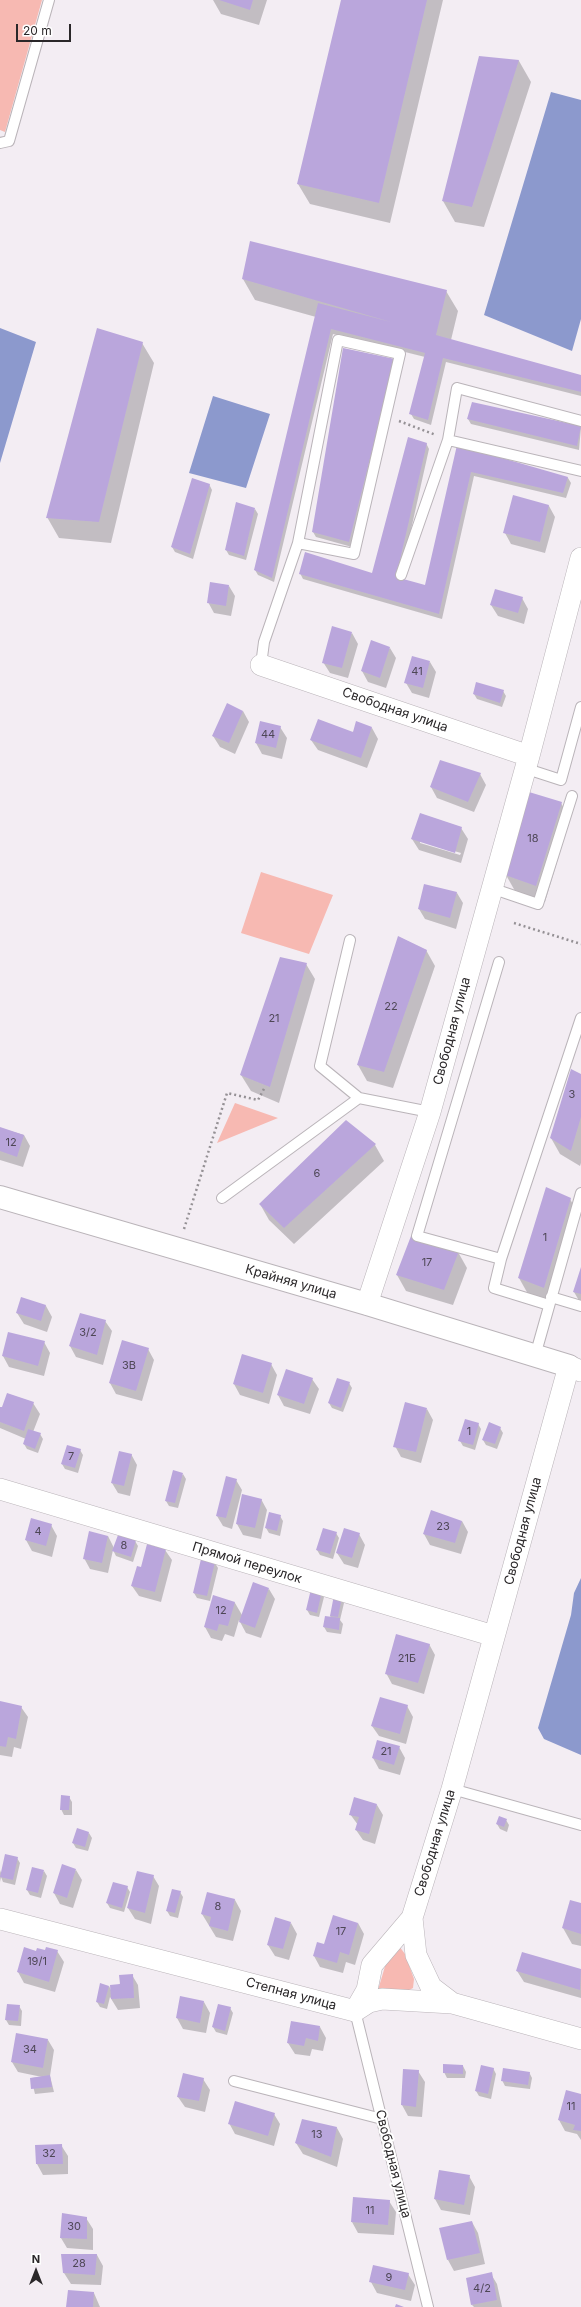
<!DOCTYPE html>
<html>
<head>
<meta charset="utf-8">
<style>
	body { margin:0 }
	#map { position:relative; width:581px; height:2307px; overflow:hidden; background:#f3edf3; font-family:Inter,sans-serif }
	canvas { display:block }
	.north { position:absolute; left:16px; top:2251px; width:40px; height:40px; -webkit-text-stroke:3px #fff; paint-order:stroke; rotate:0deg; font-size:11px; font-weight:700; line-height:16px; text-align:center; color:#2a2729 }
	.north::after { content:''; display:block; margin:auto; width:14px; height:18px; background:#2a2729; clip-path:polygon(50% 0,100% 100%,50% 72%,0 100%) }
	.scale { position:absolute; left:16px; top:24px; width:55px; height:18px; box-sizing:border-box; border:2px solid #2a2729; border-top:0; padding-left:5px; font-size:12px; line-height:14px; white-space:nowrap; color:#2a2729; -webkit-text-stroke:3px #fff; paint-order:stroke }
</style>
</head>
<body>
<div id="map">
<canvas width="581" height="2307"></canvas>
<div class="north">N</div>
<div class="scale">20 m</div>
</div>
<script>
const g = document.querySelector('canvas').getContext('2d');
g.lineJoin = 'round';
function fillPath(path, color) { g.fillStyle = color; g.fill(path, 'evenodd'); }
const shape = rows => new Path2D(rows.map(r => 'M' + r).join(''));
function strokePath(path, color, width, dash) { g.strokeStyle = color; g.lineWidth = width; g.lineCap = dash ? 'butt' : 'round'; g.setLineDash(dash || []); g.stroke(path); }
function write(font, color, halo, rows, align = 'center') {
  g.font = font + ' Inter,sans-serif'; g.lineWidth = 4; g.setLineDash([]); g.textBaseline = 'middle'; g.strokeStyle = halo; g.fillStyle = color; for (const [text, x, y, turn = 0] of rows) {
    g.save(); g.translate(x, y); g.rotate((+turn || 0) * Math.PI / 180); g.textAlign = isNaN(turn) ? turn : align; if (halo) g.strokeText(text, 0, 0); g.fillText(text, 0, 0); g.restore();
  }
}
fillPath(shape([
	[0,0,42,0,5,132,0,130],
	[261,872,333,895,309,954,241,933],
	[235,1103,278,1118,217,1143],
	[399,1946,405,1954,414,1979,413,1988,401,1994,378,1990,386,1963]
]), '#f7b9b2');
fillPath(shape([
	[551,92,581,100,581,319,572,351,484,315],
	[0,328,36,342,0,463],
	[213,396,270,414,246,488,189,473],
	[581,1578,581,1755,544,1739,538,1728,571,1615,574,1593]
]), '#8c99cd');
fillPath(shape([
	[213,0,267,0,259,25,221,14],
	[342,0,443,0,390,223,310,204,298,184],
	[480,57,519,61,531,82,484,227,455,222,443,201],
	[243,279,446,291,458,311,451,340,581,376,581,396,446,362,431,425,414,419,411,414,425,357,333,334,274,582,258,575,255,570,316,317,255,300],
	[142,343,154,363,111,543,59,538,47,517],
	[394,360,352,547,316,537,313,532],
	[473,403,581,427,579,450,471,424,468,419],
	[426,443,429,449,400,579,426,586,458,447,568,478,571,483,566,498,474,476,442,619,303,579,300,573,373,574],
	[209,484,212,490,193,559,175,552,172,547],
	[514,496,549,506,555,517,545,553,511,544,505,533],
	[255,509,258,514,246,560,229,555,226,550],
	[229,586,235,596,231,616,214,613,208,602],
	[522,598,528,609,524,624,498,616,491,605],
	[352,633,358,644,348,678,330,673,323,662],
	[390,648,396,658,386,688,368,682,362,671],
	[430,662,436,672,429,698,412,693,406,683],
	[477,683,503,691,506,696,502,707,477,699,474,694],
	[243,711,249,722,235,754,220,747,213,736],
	[280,727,287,738,282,759,262,754,256,743],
	[372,728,378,739,367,768,318,750,311,740],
	[480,774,486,785,474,812,437,798,431,787],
	[561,803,570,819,545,902,515,891,506,875],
	[461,828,468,839,461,863,419,850,412,839],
	[420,841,461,853,460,855,420,843],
	[457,893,463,903,456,929,425,919,419,909],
	[399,937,426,950,435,966,393,1088,367,1081,358,1065],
	[306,964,315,979,279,1103,251,1091,241,1075],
	[581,1075,581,1163,580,1166,560,1154,551,1138],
	[346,1121,375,1145,384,1161,294,1244,269,1220,260,1204],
	[0,1128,24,1135,30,1146,23,1167,0,1160],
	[570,1199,579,1215,553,1303,528,1294,519,1278],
	[458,1252,467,1268,453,1305,406,1291,397,1275],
	[581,1269,581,1304,574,1292],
	[22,1298,46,1306,52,1317,47,1332,24,1324,17,1313],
	[105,1321,112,1331,103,1365,76,1357,70,1346],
	[44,1342,50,1353,44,1376,9,1367,3,1356],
	[148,1349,154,1360,142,1401,116,1394,110,1383],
	[242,1355,271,1364,277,1375,269,1404,240,1395,234,1384],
	[312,1379,319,1389,310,1414,284,1406,278,1395],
	[349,1383,352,1388,343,1412,332,1408,329,1403],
	[33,1403,40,1414,33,1432,40,1434,43,1439,38,1453,27,1449,24,1444,26,1439,0,1428,0,1408],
	[427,1409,433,1420,421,1463,401,1457,395,1446],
	[478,1424,481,1429,475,1450,463,1446,460,1441],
	[500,1428,503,1433,497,1449,486,1445,483,1440],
	[80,1450,83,1455,78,1473,65,1469,62,1464],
	[131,1454,137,1465,130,1496,118,1493,112,1483],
	[183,1474,186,1479,178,1508,169,1506,166,1501],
	[236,1480,242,1490,232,1529,223,1526,217,1516],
	[261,1499,267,1510,261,1539,243,1535,237,1524],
	[280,1516,283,1521,280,1536,269,1533,266,1528],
	[32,1519,51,1525,57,1536,52,1557,32,1551,26,1540],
	[462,1521,468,1532,461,1554,430,1545,424,1534],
	[336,1533,339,1538,333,1559,320,1555,317,1550],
	[359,1534,365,1545,358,1568,344,1564,337,1553],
	[108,1536,114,1548,135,1541,138,1546,133,1562,116,1556,113,1550,108,1573,90,1569,84,1558],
	[165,1550,172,1560,161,1602,139,1596,132,1586,142,1568],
	[215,1563,218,1568,210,1601,197,1598,194,1593],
	[269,1589,275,1599,261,1638,246,1633,239,1620,234,1637,225,1634,222,1641,211,1638,205,1627,214,1596,235,1603,242,1615],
	[321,1592,324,1597,319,1617,310,1615,307,1610],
	[335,1596,341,1598,344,1603,340,1620,343,1624,341,1634,327,1632,324,1627,330,1618],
	[429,1644,435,1655,424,1694,392,1684,386,1673],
	[0,1703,21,1707,28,1717,21,1749,14,1747,12,1757,0,1755],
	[407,1706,413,1717,406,1744,379,1736,372,1726],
	[399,1747,405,1758,400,1775,379,1769,373,1758],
	[69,1797,72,1802,72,1815,64,1815,61,1809],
	[377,1805,383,1815,375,1844,363,1840,356,1830,358,1825,350,1814],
	[506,1820,509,1825,507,1832,500,1829,497,1824],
	[89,1833,92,1838,88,1851,76,1848,73,1843],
	[17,1858,20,1863,15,1885,3,1882,1,1877,0,1882,0,1870,1,1873],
	[76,1870,82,1880,73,1908,60,1904,54,1893],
	[44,1871,47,1876,41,1898,30,1895,27,1890],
	[153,1876,159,1886,151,1924,135,1919,128,1908],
	[127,1887,130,1892,124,1912,110,1908,107,1903],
	[180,1892,183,1897,178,1918,170,1916,167,1911],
	[235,1900,241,1911,233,1941,216,1937,202,1914],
	[581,1904,581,1946,572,1944,563,1928],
	[291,1923,297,1934,289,1960,275,1956,268,1945],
	[358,1923,364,1934,355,1965,346,1962,343,1973,320,1967,314,1956,324,1945],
	[25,1949,37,1952,57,1951,64,1962,55,1992,24,1983,18,1972],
	[523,1953,581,1970,581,1998,524,1982,517,1971],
	[132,1975,138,1985,140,2008,118,2010,110,1997,107,2009,100,2007,97,2002,109,1986,111,1990],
	[204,2002,210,2013,206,2033,183,2029,177,2018],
	[19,2006,22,2011,21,2026,9,2025,6,2020],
	[230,2008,233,2013,227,2035,216,2032,213,2027],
	[320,2027,326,2038,323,2051,312,2049,310,2056,295,2054,288,2043],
	[48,2040,54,2050,50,2076,54,2092,35,2094,31,2078,42,2077,18,2072,12,2062],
	[463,2066,466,2072,465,2078,447,2078,444,2072],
	[493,2068,496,2074,491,2099,479,2096,476,2091],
	[404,2070,418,2071,425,2082,422,2117,408,2116,402,2105],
	[529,2072,532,2078,530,2089,505,2086,502,2080],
	[203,2079,210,2090,205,2112,185,2107,178,2097],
	[581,2095,581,2140,577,2134,565,2131,559,2120],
	[274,2114,280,2124,274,2146,235,2134,229,2123],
	[337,2128,343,2139,337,2167,303,2154,296,2143],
	[61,2145,68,2156,68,2174,43,2175,37,2164],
	[439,2171,469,2176,475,2187,470,2215,441,2210,435,2199],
	[389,2201,396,2212,394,2235,358,2233,352,2222],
	[86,2218,93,2229,93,2250,67,2248,61,2238],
	[472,2222,478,2233,485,2264,454,2271,448,2260],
	[62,2255,97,2255,103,2266,101,2285,71,2284,64,2273],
	[408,2274,415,2285,411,2301,377,2293,371,2282],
	[491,2274,497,2284,502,2307,474,2307,472,2305],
	[94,2293,100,2307,67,2307]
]), '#0003');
fillPath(shape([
	[219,0,253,0,250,10],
	[341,0,427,0,379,203,297,184],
	[479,56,519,60,472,207,442,201],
	[250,241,447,290,436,335,581,375,581,392,443,358,428,420,409,414,425,353,331,329,272,578,254,570,318,303,391,322,242,279],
	[97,328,143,342,99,522,46,518],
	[343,348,395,359,349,542,312,532],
	[472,402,581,426,577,446,467,419],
	[408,437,427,443,396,577,425,585,457,445,568,477,563,493,471,472,439,614,299,574,305,552,372,573],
	[192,478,210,484,190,554,171,547],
	[513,495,549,505,540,542,503,533],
	[236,502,255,508,244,556,225,550],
	[210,582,229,585,226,606,207,603],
	[495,589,523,597,518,613,490,605],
	[332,626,352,632,342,668,322,663],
	[371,640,390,647,380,678,361,671],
	[412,656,430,661,423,688,404,683],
	[476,682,504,690,500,703,473,694],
	[227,703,243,711,229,743,212,736],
	[318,719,353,732,356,721,372,727,361,758,310,740],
	[260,721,281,726,276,748,255,743],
	[440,760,481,773,468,802,430,787],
	[529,792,562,802,536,886,505,875],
	[420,813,462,827,455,853,411,839],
	[424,884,457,892,450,918,418,909],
	[398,936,427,950,384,1072,357,1065],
	[280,957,307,963,270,1087,240,1075],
	[571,1069,581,1074,581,1117,571,1151,550,1138],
	[346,1120,376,1144,284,1228,259,1204],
	[0,1127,24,1135,17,1157,0,1151],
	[546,1187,571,1198,544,1288,518,1278],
	[411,1236,459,1251,444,1290,396,1275],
	[581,1267,581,1294,573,1292],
	[21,1297,46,1305,41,1321,16,1313],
	[80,1313,106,1320,97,1355,69,1346],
	[8,1332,45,1341,38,1366,2,1356],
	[122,1340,149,1348,136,1391,109,1383],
	[242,1354,272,1363,263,1393,233,1384],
	[286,1369,313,1378,304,1404,277,1395],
	[337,1378,350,1382,341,1408,328,1403],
	[7,1393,34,1402,24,1431,0,1422,0,1407,2,1407],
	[405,1402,427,1408,416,1452,393,1447],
	[465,1419,479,1423,473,1445,458,1441],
	[489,1422,501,1427,495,1444,482,1440],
	[28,1429,41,1433,35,1449,23,1444],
	[67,1445,81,1449,75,1468,61,1464],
	[119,1451,132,1454,124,1486,111,1483],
	[173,1470,183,1473,175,1503,165,1501],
	[226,1476,237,1479,226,1518,216,1516],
	[242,1494,262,1499,255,1528,236,1524],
	[431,1510,462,1521,455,1543,423,1534],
	[269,1512,281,1515,277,1531,265,1528],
	[31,1518,52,1524,46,1546,25,1540],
	[323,1528,337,1532,330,1554,316,1550],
	[344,1528,360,1533,352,1558,336,1553],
	[89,1531,108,1536,102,1563,83,1559],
	[118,1535,136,1540,131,1557,112,1551],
	[147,1544,166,1549,155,1592,131,1586,137,1566,141,1567],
	[201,1559,215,1562,207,1596,193,1593],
	[253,1582,269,1588,255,1628,239,1622],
	[311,1589,322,1591,317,1613,306,1610],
	[213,1595,235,1602,228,1626,219,1624,217,1631,204,1627],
	[334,1595,342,1597,338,1617,330,1616],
	[325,1616,340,1618,339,1630,323,1627],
	[396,1634,430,1644,418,1683,385,1674],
	[380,1697,408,1705,400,1734,371,1726],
	[0,1701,22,1706,16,1739,8,1737,6,1747,0,1746],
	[377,1740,400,1746,394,1765,372,1758],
	[61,1795,70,1796,69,1810,60,1810],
	[354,1797,377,1804,369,1834,355,1830,359,1817,349,1815],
	[499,1816,507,1819,504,1827,496,1824],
	[77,1828,89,1832,85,1847,72,1843],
	[5,1854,18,1857,13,1880,0,1877],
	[62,1864,76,1869,67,1898,53,1893],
	[32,1867,44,1870,38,1893,26,1890],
	[137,1871,154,1875,145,1913,127,1908],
	[113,1882,128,1886,122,1908,106,1903],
	[172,1889,181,1891,175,1913,166,1911],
	[207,1892,235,1899,228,1931,209,1926,211,1917,201,1914],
	[570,1900,581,1903,581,1934,562,1928],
	[333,1915,358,1923,349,1955,340,1952,337,1963,313,1956,317,1942,324,1944],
	[275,1917,291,1922,283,1949,267,1945],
	[24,1947,36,1951,37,1948,45,1950,46,1947,58,1950,49,1982,17,1972],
	[522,1952,581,1969,580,1990,516,1971],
	[133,1974,134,1998,111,1999,110,1985,120,1984,119,1975],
	[100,1983,109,1986,104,2004,96,2002],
	[180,1996,204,2001,200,2023,176,2018],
	[7,2004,20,2005,18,2021,5,2020],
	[218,2004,231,2007,225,2031,212,2027],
	[291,2021,320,2026,318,2041,306,2038,304,2046,287,2043],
	[16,2033,48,2039,43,2068,11,2062],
	[443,2064,463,2065,463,2074,443,2073],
	[481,2065,494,2068,488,2094,475,2091],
	[503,2068,530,2072,528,2085,501,2081],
	[403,2069,419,2070,416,2107,401,2105],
	[183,2073,204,2078,199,2101,177,2097],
	[50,2075,52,2087,31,2089,30,2078],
	[566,2090,581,2094,581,2131,573,2130,575,2125,558,2120],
	[235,2101,275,2113,268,2136,228,2124],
	[302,2119,337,2127,331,2157,295,2143],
	[62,2144,63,2164,36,2164,35,2145],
	[439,2170,470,2175,464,2205,434,2199],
	[353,2197,390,2200,388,2225,351,2222],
	[62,2213,87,2217,87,2239,60,2238],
	[472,2221,480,2253,447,2260,439,2228],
	[61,2254,97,2254,95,2275,63,2273],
	[373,2265,409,2273,405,2290,369,2282],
	[492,2272,497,2300,471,2305,466,2278],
	[68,2290,94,2292,93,2307,66,2307],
	[396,2304,404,2307,395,2307]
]), '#baa6dc');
const lane = shape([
	[0,143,9,141,49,0],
	[448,440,457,388,581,421],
	[401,575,448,440,581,471],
	[261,665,264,642,298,543,338,340,400,354,354,554,298,543],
	[524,768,561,780,581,707],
	[491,888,538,904,572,796],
	[350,940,320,1066,359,1098,430,1112],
	[499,962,417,1236,501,1259,494,1288,549,1305],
	[222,1198,359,1098],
	[501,1259,581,1018],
	[551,1297,581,1306],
	[535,1356,581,1193],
	[452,1789,581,1825],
	[355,2011,428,2307],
	[234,2081,382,2119]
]);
const street = shape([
	[261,665,529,756],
	[367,1304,430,1112,529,756,581,558],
	[0,1489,494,1636],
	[412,1918,416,1955,431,1987,452,2003],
	[0,1919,355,2011,369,2002,382,1999,452,2003,581,2039],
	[355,2011,367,1990,372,1965,412,1918,452,1789,569,1366,581,1371]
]);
const secondary = shape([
	[0,1197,367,1304,569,1366]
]);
strokePath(lane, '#bab4b9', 12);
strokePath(street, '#bab4b9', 22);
strokePath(secondary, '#bab4b9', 24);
strokePath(shape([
	[399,421,436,435],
	[514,923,581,944],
	[184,1229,227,1093,258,1100,265,1087]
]), '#959195', 2.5, [2, 3]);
strokePath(lane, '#fff', 10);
strokePath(street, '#fff', 21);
strokePath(secondary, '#fff', 22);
write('11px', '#4e4756', null, [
	["41",417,672],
	["44",268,735],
	["18",533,839],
	["22",391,1007],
	["21",274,1019],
	["3",572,1095],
	["12",11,1143],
	["6",317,1174],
	["1",545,1238],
	["17",427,1263],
	["3/2",88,1333],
	["3В",129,1366],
	["1",469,1432],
	["7",71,1457],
	["23",443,1527],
	["4",38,1532],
	["8",124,1546],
	["12",221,1611],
	["21Б",407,1659],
	["21",386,1752],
	["8",218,1907],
	["17",341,1932],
	["19/1",37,1962],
	["34",30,2050],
	["11",571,2107],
	["13",317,2135],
	["32",49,2154],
	["11",370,2211],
	["30",74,2227],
	["28",79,2264],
	["9",389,2278],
	["4/2",482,2289]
]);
write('13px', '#2a2729', '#fff', [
	["Свободная улица",395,710,19],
	["Свободная улица",452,1031,-75],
	["Крайняя улица",291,1282,16],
	["Свободная улица",523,1531,-75],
	["Прямой переулок",247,1563,17],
	["Свободная улица",435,1843,-73],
	["Степная улица",291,1994,15],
	["Свободная улица",393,2164,76]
]);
</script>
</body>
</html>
